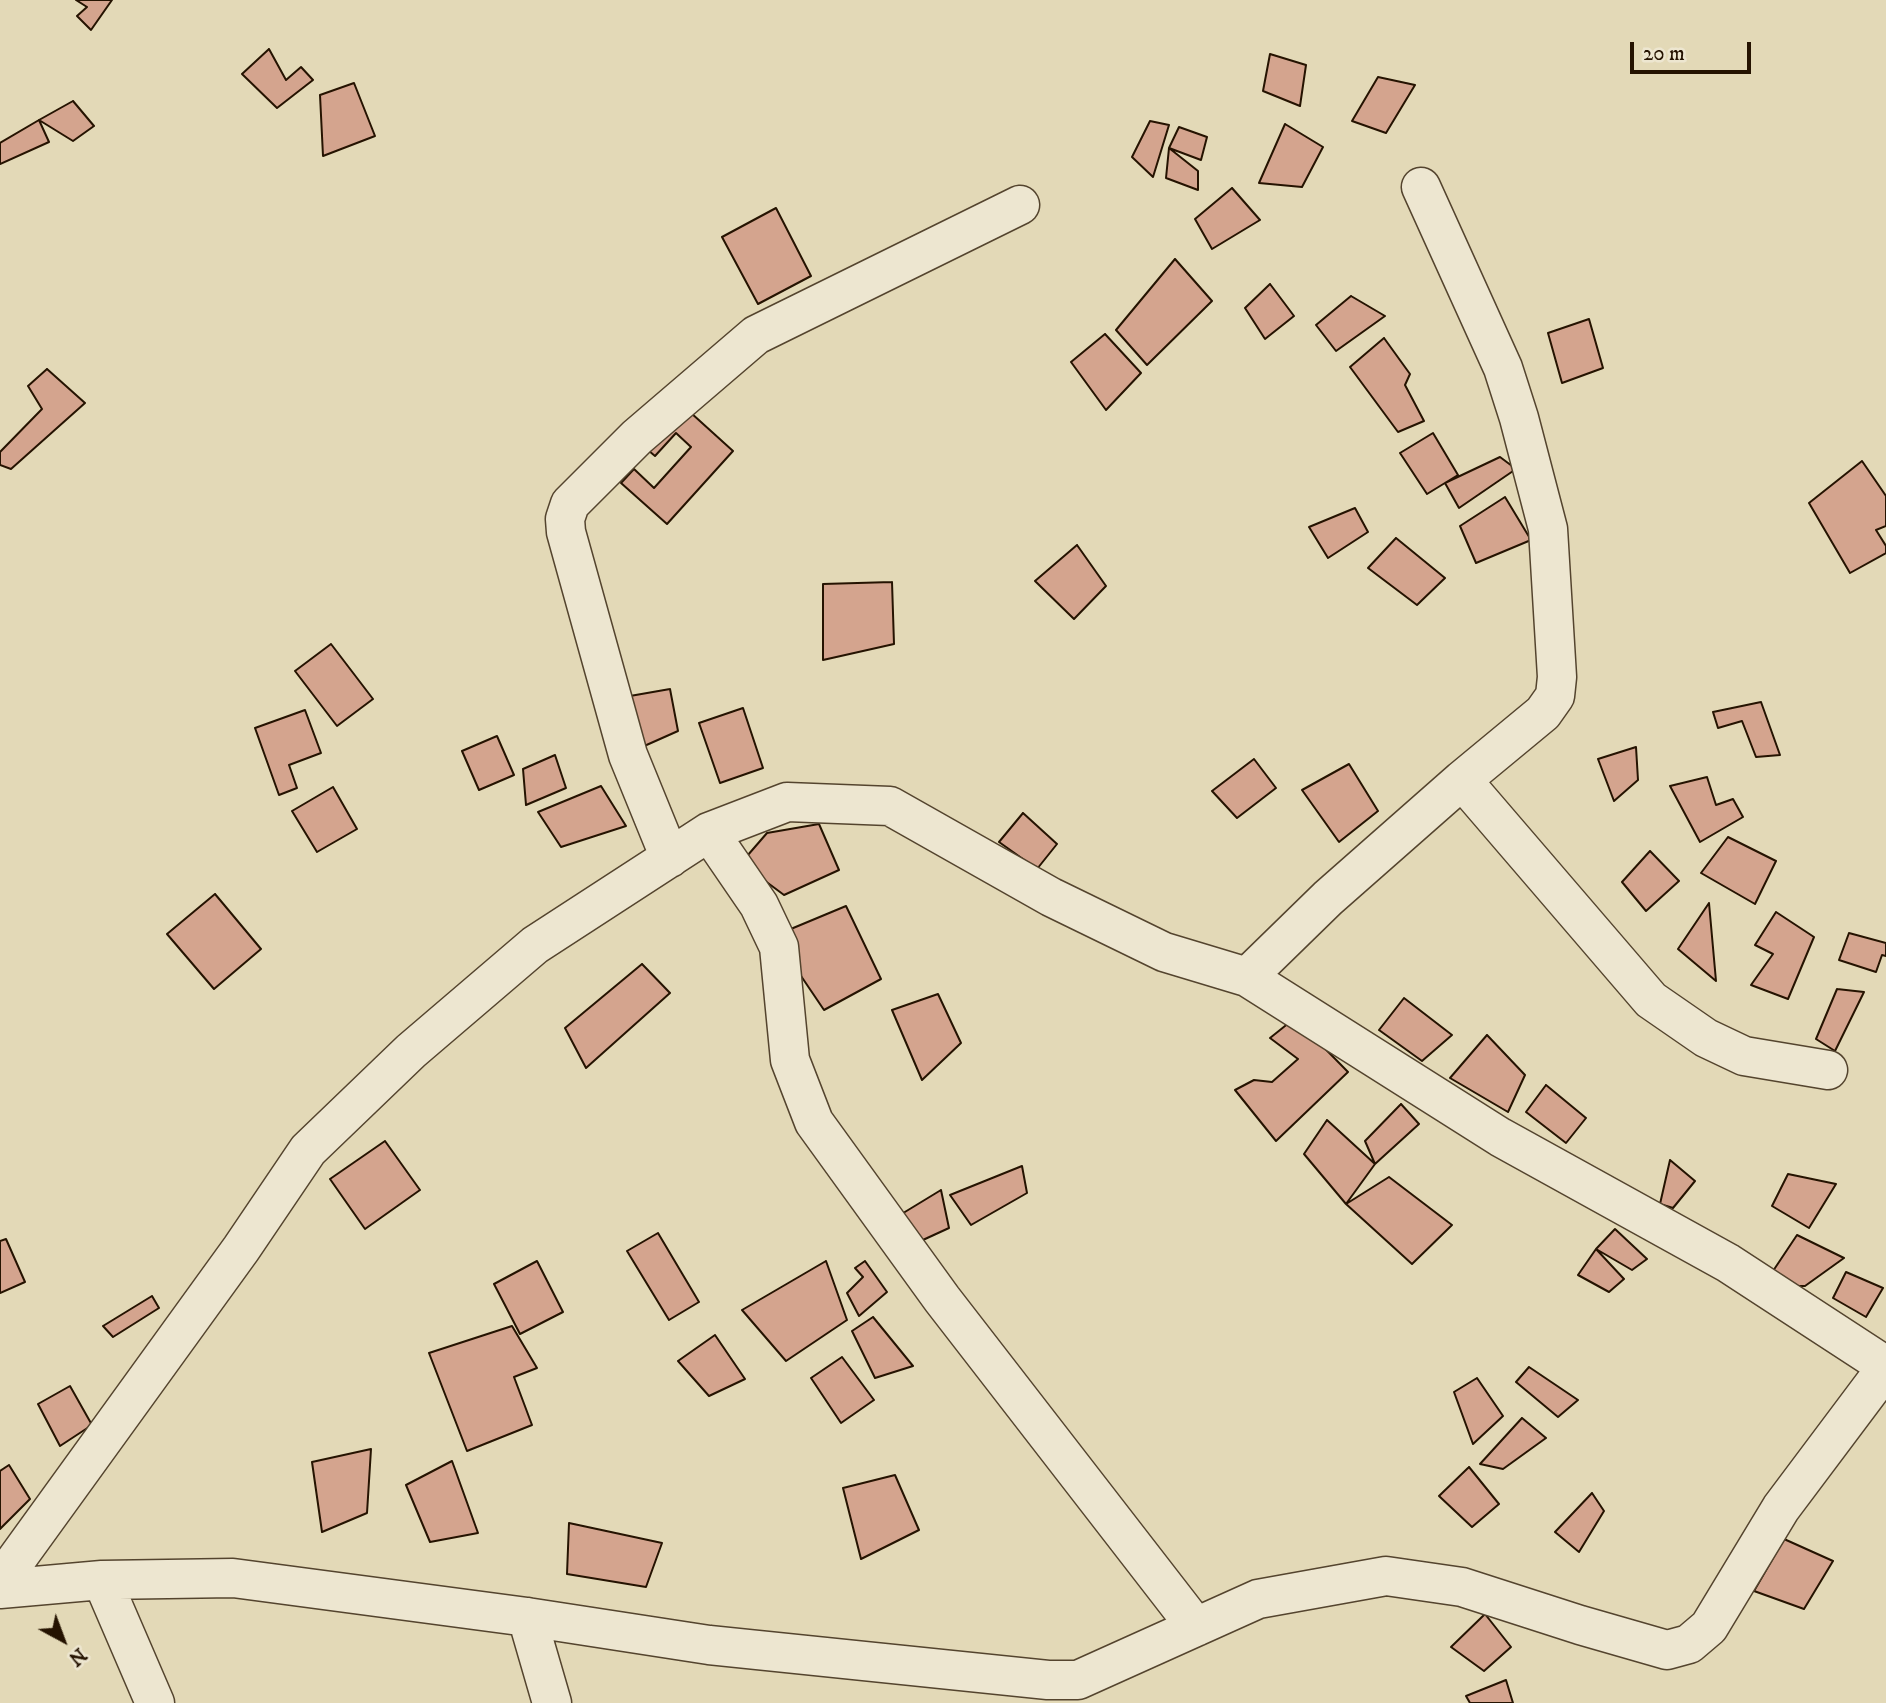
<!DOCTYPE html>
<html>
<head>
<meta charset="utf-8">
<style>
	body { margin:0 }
	#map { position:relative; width:1886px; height:1703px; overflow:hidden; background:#e3d9b7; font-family:"IM FELL DW Pica",serif }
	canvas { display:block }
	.north { position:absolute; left:28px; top:1605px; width:70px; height:70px; -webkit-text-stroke:5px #ede6d0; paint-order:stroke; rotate:139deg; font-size:19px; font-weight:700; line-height:28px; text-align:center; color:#251301 }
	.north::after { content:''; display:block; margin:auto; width:24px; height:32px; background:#251301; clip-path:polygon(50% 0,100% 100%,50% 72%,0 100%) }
	.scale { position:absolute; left:1630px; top:42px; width:121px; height:32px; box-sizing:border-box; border:4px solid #251301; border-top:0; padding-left:9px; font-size:21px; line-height:24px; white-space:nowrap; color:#251301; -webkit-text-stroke:5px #ede6d0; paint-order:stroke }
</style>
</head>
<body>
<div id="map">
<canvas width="1886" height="1703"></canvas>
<div class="north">N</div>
<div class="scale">20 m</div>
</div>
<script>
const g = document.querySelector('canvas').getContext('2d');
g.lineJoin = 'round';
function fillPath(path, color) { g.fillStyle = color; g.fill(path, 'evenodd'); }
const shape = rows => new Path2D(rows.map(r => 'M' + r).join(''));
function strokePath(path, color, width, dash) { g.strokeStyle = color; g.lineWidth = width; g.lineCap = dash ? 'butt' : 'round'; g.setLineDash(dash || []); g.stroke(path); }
const building = shape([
	[76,0,112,0,91,30,77,16,87,7,76,0],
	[269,49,286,80,301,67,313,80,277,108,242,74,269,49],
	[1270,54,1306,65,1300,106,1263,91,1270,54],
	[1378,77,1415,85,1386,133,1352,121,1378,77],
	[354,83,375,136,323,156,320,95,354,83],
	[73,101,94,126,73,141,39,120,73,101],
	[39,120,49,142,0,164,0,143,39,120],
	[1150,121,1169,125,1153,177,1132,157,1150,121],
	[1285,124,1323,147,1302,187,1259,183,1285,124],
	[1179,127,1207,137,1201,160,1169,148,1179,127],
	[1169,148,1198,171,1198,190,1166,178,1169,148],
	[1232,188,1260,220,1212,249,1195,219,1232,188],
	[776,208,811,276,758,304,722,237,776,208],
	[1175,259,1212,301,1147,365,1116,330,1175,259],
	[1270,284,1294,316,1265,339,1245,308,1270,284],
	[1351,296,1385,316,1336,351,1316,325,1351,296],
	[1589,319,1603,368,1562,383,1548,333,1589,319],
	[1105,334,1141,373,1106,410,1071,362,1105,334],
	[1384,338,1410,374,1405,385,1424,421,1398,432,1350,367,1384,338],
	[47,369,85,403,11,469,0,465,0,452,42,409,28,386,47,369],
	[680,403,733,451,667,524,621,483,634,469,654,488,691,447,676,433,655,456,642,445,680,403],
	[1433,433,1458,475,1427,494,1400,453,1433,433],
	[1500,457,1516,469,1459,508,1445,483,1500,457],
	[1862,461,1886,496,1886,526,1876,530,1886,546,1886,553,1850,573,1809,503,1862,461],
	[1505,497,1531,540,1476,563,1460,526,1505,497],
	[1355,508,1368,532,1328,558,1309,527,1355,508],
	[1396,538,1445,578,1417,605,1368,568,1396,538],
	[1077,545,1106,586,1074,619,1035,581,1077,545],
	[892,582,894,644,823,660,823,584,892,582],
	[331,644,373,699,337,726,295,671,331,644],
	[670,689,678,731,642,747,630,696,670,689],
	[1761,702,1780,755,1756,757,1742,721,1718,728,1713,712,1761,702],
	[743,708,763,768,720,783,699,723,743,708],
	[305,710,321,753,289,765,297,788,279,795,255,728,305,710],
	[497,736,514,775,479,790,462,751,497,736],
	[1636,747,1638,780,1614,801,1598,759,1636,747],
	[555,755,566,788,526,805,523,769,555,755],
	[1254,759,1276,788,1237,818,1212,791,1254,759],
	[1349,764,1378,811,1339,842,1302,790,1349,764],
	[1707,777,1716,805,1733,799,1743,817,1700,842,1670,786,1707,777],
	[601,786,626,826,561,847,538,812,601,786],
	[333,787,357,829,317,852,292,811,333,787],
	[1023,813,1057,844,1037,869,999,842,1023,813],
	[819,824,839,870,784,895,741,863,767,833,819,824],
	[1728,837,1776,861,1755,904,1701,873,1728,837],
	[1650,851,1679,881,1646,911,1622,882,1650,851],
	[215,894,261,949,214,989,167,934,215,894],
	[1709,903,1716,981,1678,949,1709,903],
	[846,906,881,979,824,1010,774,936,846,906],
	[1776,912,1814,937,1788,999,1751,985,1773,954,1755,945,1776,912],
	[1849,933,1886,943,1886,956,1882,955,1876,972,1839,960,1849,933],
	[642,964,670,993,586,1068,565,1028,642,964],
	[1837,989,1864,992,1835,1051,1816,1039,1837,989],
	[938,994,961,1043,922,1080,892,1010,938,994],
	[1404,998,1452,1035,1422,1061,1379,1030,1404,998],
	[1295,1018,1348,1072,1276,1141,1235,1090,1254,1080,1272,1082,1298,1059,1270,1038,1295,1018],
	[1487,1035,1525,1075,1508,1112,1450,1078,1487,1035],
	[1546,1085,1586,1118,1566,1143,1526,1112,1546,1085],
	[1401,1104,1419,1124,1375,1164,1365,1141,1401,1104],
	[1327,1120,1375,1164,1346,1204,1304,1154,1327,1120],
	[385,1141,420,1190,365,1229,330,1179,385,1141],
	[1670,1160,1695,1181,1673,1208,1660,1204,1670,1160],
	[1022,1166,1027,1193,971,1225,950,1195,1022,1166],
	[1788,1174,1836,1184,1809,1228,1772,1206,1788,1174],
	[1389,1177,1452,1225,1412,1264,1346,1204,1389,1177],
	[941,1190,949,1228,912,1245,895,1218,941,1190],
	[1615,1229,1647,1259,1632,1270,1596,1249,1615,1229],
	[658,1233,699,1302,669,1320,627,1251,658,1233],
	[1797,1235,1844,1258,1805,1286,1763,1286,1797,1235],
	[6,1239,25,1282,0,1293,0,1241,6,1239],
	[1596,1249,1624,1279,1609,1292,1578,1275,1596,1249],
	[537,1261,563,1312,520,1334,494,1284,537,1261],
	[826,1261,847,1320,786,1361,742,1310,826,1261],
	[865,1261,887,1292,859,1316,847,1293,863,1277,855,1268,865,1261],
	[1846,1272,1883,1288,1866,1317,1833,1298,1846,1272],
	[152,1296,159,1308,113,1337,103,1326,152,1296],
	[873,1317,913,1366,875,1378,852,1331,873,1317],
	[512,1326,537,1368,514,1377,532,1425,467,1451,429,1353,512,1326],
	[715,1335,745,1379,709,1396,678,1361,715,1335],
	[842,1357,874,1400,841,1423,811,1378,842,1357],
	[1529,1367,1578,1400,1558,1417,1516,1382,1529,1367],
	[1477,1378,1503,1416,1473,1444,1454,1392,1477,1378],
	[70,1386,92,1425,60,1446,38,1404,70,1386],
	[1522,1418,1546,1438,1503,1469,1480,1464,1522,1418],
	[371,1449,367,1513,322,1532,312,1462,371,1449],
	[452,1461,478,1533,430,1542,406,1485,452,1461],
	[9,1465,30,1499,0,1529,0,1471,9,1465],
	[1469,1467,1499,1504,1472,1527,1439,1496,1469,1467],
	[895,1475,919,1530,861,1559,843,1488,895,1475],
	[1592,1493,1604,1511,1579,1552,1555,1532,1592,1493],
	[569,1523,662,1543,646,1587,567,1574,569,1523],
	[1784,1539,1833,1561,1804,1609,1754,1591,1784,1539],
	[1485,1614,1511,1647,1484,1671,1451,1647,1485,1614],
	[1506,1680,1513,1703,1470,1703,1466,1696,1506,1680]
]);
fillPath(building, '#d4a48e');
strokePath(building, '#251301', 2);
const street = shape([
	[1462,780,1651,1000,1706,1038,1744,1056,1828,1070],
	[709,832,759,905,779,947,790,1060,814,1122,942,1299,1196,1627],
	[670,858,628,755,566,532,565,519,570,504,637,437,756,335,1020,205],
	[1247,977,1328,898,1462,780,1543,713,1555,696,1557,677,1548,529,1519,418,1503,368,1421,187],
	[102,1580,155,1703],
	[0,1582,241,1249,308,1150,411,1051,535,945,709,832,787,802,890,806,1051,897,1164,952,1247,977,1500,1137,1728,1263,1886,1366],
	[0,1589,102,1580,233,1578,527,1617,709,1645,1048,1680,1078,1680,1258,1599,1386,1576,1462,1587,1580,1625,1667,1650,1689,1644,1709,1627,1781,1508,1886,1368],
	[527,1617,552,1703]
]);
strokePath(street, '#54442e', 41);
strokePath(street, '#ede6d0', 38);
</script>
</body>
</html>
